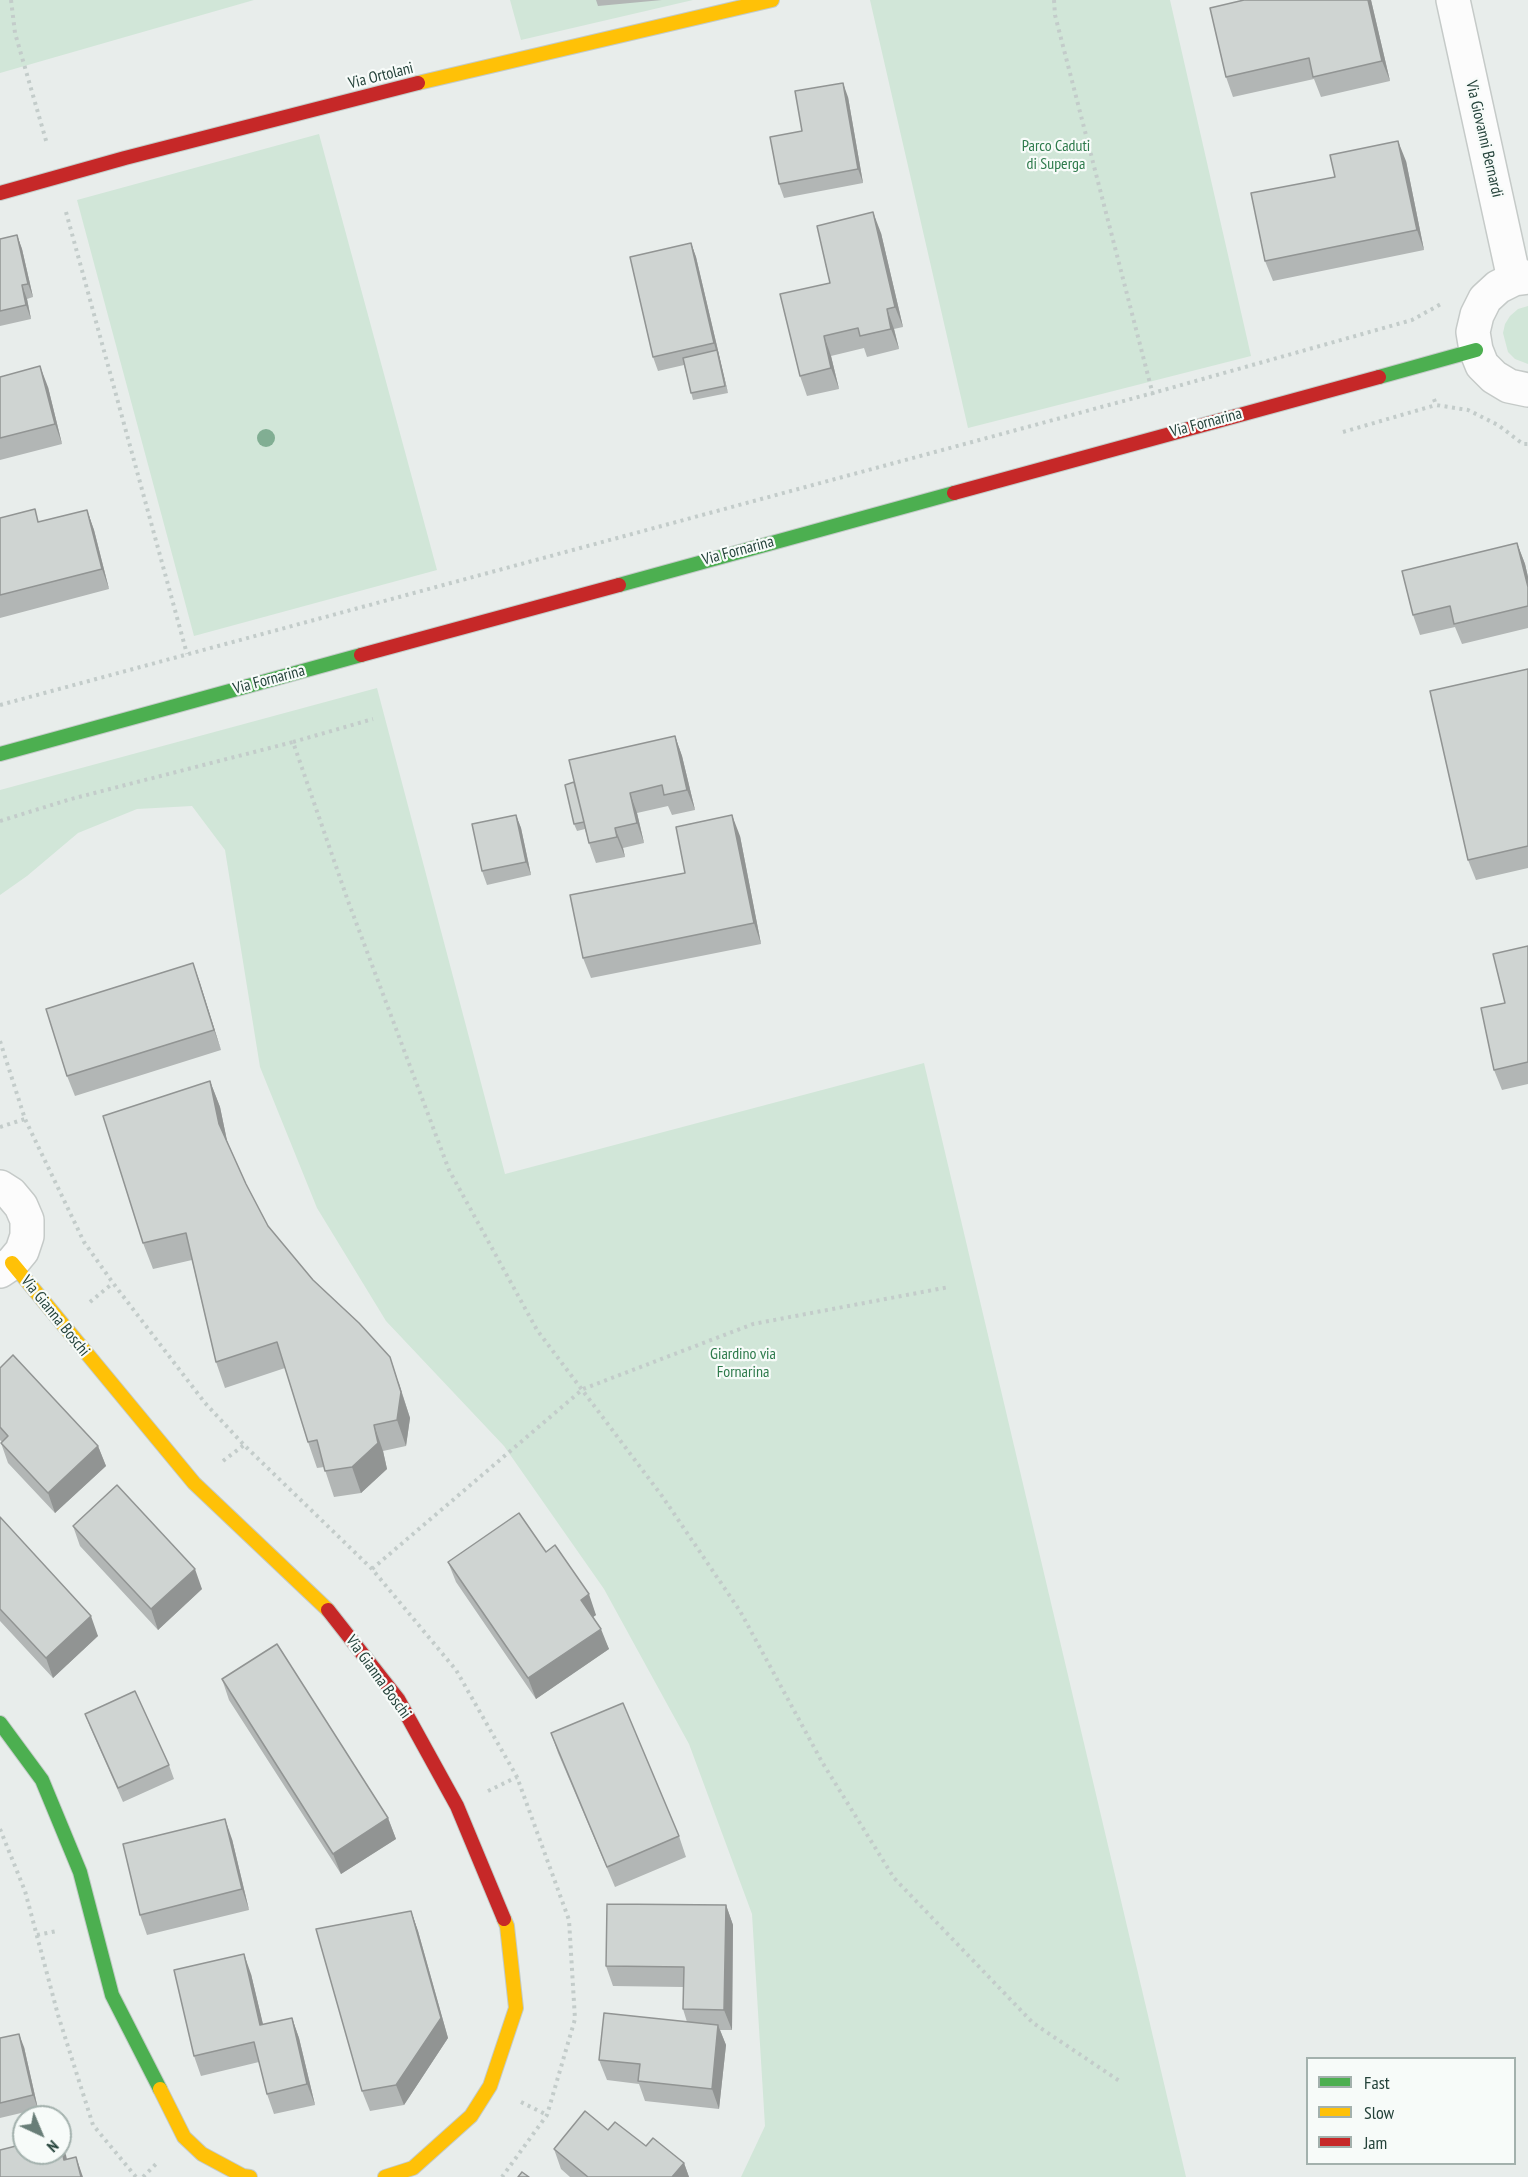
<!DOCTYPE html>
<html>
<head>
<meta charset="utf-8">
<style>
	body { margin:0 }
	#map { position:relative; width:1528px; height:2177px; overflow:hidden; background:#e8edeb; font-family:"PT Sans Narrow",sans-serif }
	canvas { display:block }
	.legend { position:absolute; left:1306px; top:2057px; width:210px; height:108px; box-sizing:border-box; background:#f7fbf9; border:2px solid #a3b1ad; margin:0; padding:8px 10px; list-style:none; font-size:18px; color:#24423a }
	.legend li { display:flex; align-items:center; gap:12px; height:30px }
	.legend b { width:30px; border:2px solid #a3b1ad }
	.north { position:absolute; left:12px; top:2105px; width:60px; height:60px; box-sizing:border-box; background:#f7fbf9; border:2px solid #a3b1ad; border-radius:50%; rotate:136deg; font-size:16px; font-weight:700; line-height:24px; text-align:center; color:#24423a }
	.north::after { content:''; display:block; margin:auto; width:21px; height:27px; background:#697e78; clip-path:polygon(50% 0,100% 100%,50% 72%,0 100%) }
</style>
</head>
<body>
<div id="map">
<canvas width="1528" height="2177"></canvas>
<ul class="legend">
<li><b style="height:8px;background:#4caf50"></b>Fast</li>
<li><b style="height:8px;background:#ffc107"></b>Slow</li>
<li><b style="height:8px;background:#c62828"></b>Jam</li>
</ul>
<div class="north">N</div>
</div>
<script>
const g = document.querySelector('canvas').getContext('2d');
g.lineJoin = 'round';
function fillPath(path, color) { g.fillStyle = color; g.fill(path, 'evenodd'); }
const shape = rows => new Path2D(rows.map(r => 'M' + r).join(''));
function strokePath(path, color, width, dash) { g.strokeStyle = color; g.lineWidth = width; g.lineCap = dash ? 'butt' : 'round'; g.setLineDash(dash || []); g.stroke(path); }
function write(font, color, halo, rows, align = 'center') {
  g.font = font + ' "PT Sans Narrow",sans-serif'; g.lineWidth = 4.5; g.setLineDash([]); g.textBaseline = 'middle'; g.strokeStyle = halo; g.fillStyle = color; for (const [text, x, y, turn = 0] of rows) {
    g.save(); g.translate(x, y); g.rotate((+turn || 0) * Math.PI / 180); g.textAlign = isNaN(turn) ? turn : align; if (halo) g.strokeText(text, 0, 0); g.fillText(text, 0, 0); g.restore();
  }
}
fillPath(shape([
	[0,0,254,0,0,73],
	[510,0,693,0,521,40],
	[870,0,1170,0,1251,356,968,428],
	[319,134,437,570,194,636,77,200],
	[1528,306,1528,364,1515,359,1508,352,1503,333,1505,324,1510,316,1518,309],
	[377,688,505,1174,924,1063,1186,2177,741,2177,765,2126,752,1914,689,1744,604,1589,504,1446,386,1321,317,1208,260,1067,225,850,192,806,137,809,78,833,27,876,0,895,0,790]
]), '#d1e6d8');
const street = shape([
	[1453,0,1514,279],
	[1528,277,1514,279,1498,287,1485,299,1477,315,1473,332,1476,350,1482,365,1494,377,1509,386,1528,390],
	[0,1187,11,1194,21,1206,27,1220,27,1236,22,1251,12,1263,0,1271]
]);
const fast = shape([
	[1379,377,1476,350],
	[619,585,954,493],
	[0,754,361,655],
	[0,1723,42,1780,80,1872,112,1995,160,2089]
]);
const slow = shape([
	[418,83,772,0],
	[12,1263,194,1483,328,1610],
	[160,2089,184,2137,202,2154,243,2176,250,2177],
	[385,2177,413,2168,471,2116,490,2086,516,2008,507,1926,504,1919]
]);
const jam = shape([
	[0,193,125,158,418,83],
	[954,493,1379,377],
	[361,655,619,585],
	[328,1610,398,1699,457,1806,504,1919]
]);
strokePath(street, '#c5cac8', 36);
strokePath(fast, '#c3cbc8', 16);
strokePath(slow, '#c3cbc8', 16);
strokePath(jam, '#c3cbc8', 16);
strokePath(shape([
	[11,0,15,33,47,144],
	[1054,0,1055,15,1153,395],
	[66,212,187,654],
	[1434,399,1436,405,1468,410,1498,425,1523,444,1528,444],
	[1343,432,1436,405],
	[0,705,1153,393,1412,320,1441,304],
	[293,742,373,719],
	[0,821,71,799,293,742,348,901,449,1170,537,1330,662,1496,740,1611,822,1762,894,1878,1033,2023,1121,2082],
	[0,1041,25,1119,84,1242,113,1283,205,1403,244,1445,372,1569,456,1670,517,1777,569,1920,575,2019,547,2115,502,2177],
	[0,1127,25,1119],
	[90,1302,113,1283],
	[223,1461,244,1445],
	[372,1569,583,1389,753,1324,949,1287],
	[488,1791,517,1777],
	[0,1829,25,1891,58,2015,93,2125,136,2177],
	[37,1935,57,1931],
	[521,2102,547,2115],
	[143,2177,158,2162]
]), '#c3ccca', 4, [3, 4.5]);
strokePath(street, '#fcfcfc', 33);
strokePath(fast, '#4caf50', 14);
strokePath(slow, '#ffc107', 14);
strokePath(jam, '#c62828', 14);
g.fillStyle = '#81ae93';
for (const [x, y] of [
	[266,438]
]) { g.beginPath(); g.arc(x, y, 9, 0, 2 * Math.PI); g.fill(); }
fillPath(shape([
	[596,0,662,0,598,6],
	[1371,0,1390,81,1321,97,1314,79,1233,97,1226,77],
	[848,97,863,183,784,198,779,184,802,131],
	[1406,161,1424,250,1273,281,1265,261,1335,177],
	[881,233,903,327,894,329,899,349,867,357,864,348,831,356,839,389,807,396,800,376,830,283],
	[17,235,22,249,33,297,27,299,31,319,0,326,0,239],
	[691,243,696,257,728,393,693,400,684,365,658,371,653,357],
	[0,377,48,387,62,444,0,460],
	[87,510,94,530,109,589,0,618,0,518,40,522],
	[1517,543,1525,564,1528,577,1528,628,1462,644,1455,627,1420,635,1413,615],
	[1528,669,1528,868,1476,880,1468,860],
	[675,736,682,756,695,810,672,815,668,806,637,813,644,843,623,848,625,857,596,863,589,843,585,829,577,831,574,824,574,782],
	[516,815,521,828,531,875,487,885,482,871],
	[740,836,761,944,591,978,583,958],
	[1528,946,1528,1084,1502,1090,1494,1070,1505,1003],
	[193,963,221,1050,75,1096,67,1076],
	[210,1081,220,1107,227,1141,246,1184,268,1226,399,1383,410,1418,406,1446,383,1451,387,1469,361,1493,334,1497,324,1467,317,1468,308,1442,285,1368,225,1388,216,1362,192,1260,153,1269,143,1243],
	[0,1368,98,1446,106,1466,55,1513,8,1463,1,1443,2,1442,0,1440],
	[0,1517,98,1636,53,1678,0,1621],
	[73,1526,202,1589,158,1630,80,1546],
	[546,1552,596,1615,593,1617,609,1649,536,1699,456,1582,448,1562],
	[222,1679,388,1818,396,1839,341,1874,229,1700],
	[85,1714,169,1765,174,1779,123,1802,90,1727],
	[551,1733,679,1836,686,1857,615,1887,558,1753],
	[232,1839,249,1910,147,1935,140,1915],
	[726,1905,733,1925,732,2030,720,2030,726,2045,719,2109,645,2101,639,2084,607,2080,599,2060,687,2022,683,2009,683,1987,613,1986,606,1966],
	[411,1911,418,1931,448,2038,404,2105,370,2111,362,2091],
	[251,1974,263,2025,292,2018,299,2038,315,2105,274,2114,267,2094,259,2062,201,2076,194,2056],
	[0,2038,24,2047,38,2109,0,2118],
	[608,2130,684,2163,689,2177,570,2177,561,2169,554,2149]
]), '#b2b6b5');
fillPath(shape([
	[1368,0,1371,0,1390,81,1382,61],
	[843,83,848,97,863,183,858,169],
	[1398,141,1406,161,1424,250,1417,230],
	[873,212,881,233,903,327,895,307],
	[17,235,22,249,33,297,28,284],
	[691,243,696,257,728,393,714,343],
	[22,285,27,299,31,319,26,305],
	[887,309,894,329,899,349,891,329],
	[824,336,831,356,839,389,831,368],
	[40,366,48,387,62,444,55,424],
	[87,510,94,530,109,589,102,569],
	[1517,543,1525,564,1528,577,1528,587],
	[675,736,682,756,695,810,687,790],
	[630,793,637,813,644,843,637,823],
	[516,815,521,828,531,875,526,862],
	[732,815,740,836,761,944,754,923],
	[615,828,623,848,625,857,617,837],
	[193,963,200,983,221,1050,214,1030],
	[210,1081,220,1107,229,1150,219,1124],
	[390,1357,410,1418,406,1446,397,1420],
	[374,1425,383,1451,387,1469,361,1493,352,1467],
	[98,1446,106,1466,55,1513,48,1493],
	[195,1569,202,1589,158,1630,151,1609],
	[589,1594,596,1615,589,1620,581,1600],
	[91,1616,98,1636,53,1678,46,1658],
	[601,1629,609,1649,536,1699,528,1678],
	[388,1818,396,1839,341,1874,333,1854],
	[225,1819,232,1839,249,1910,242,1889],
	[726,1905,733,1925,732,2030,724,2010],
	[411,1911,418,1931,448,2038,404,2105,396,2085],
	[244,1954,251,1974,268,2045,260,2025],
	[292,2018,299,2038,315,2105,307,2084],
	[718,2025,726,2045,719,2109,712,2089],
	[19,2034,24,2047,38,2109,33,2095],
	[60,2140,66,2155,71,2177,64,2160],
	[76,2157,83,2177,81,2177],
	[684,2163,689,2177,672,2177]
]), '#919493');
const building = shape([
	[1244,0,1368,0,1382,61,1313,77,1309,58,1226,77,1210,8,1244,0],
	[843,83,858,169,779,184,770,137,802,131,795,91,843,83],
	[1398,141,1417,230,1265,261,1251,193,1335,177,1330,155,1398,141],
	[873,212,895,307,887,309,891,329,860,336,858,328,824,336,831,368,800,376,780,294,830,283,817,226,873,212],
	[17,235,28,284,22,285,26,305,0,311,0,239,17,235],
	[691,243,714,343,653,357,630,257,691,243],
	[717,350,725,386,691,393,683,358,717,350],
	[40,366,55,424,0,438,0,377,40,366],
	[35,509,38,522,87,510,102,569,0,595,0,518,35,509],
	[1517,543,1528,587,1528,606,1454,624,1450,606,1413,615,1402,571,1517,543],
	[1528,669,1528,846,1468,860,1430,691,1528,669],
	[675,736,687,790,664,795,662,785,630,793,637,823,615,828,617,837,589,843,569,760,675,736],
	[574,782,584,822,574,824,565,785,574,782],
	[516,815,526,862,482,871,472,824,516,815],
	[732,815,754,923,583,958,570,895,685,873,676,827,732,815],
	[1528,946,1528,1062,1494,1070,1481,1008,1505,1003,1493,954,1528,946],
	[193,963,214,1030,67,1076,46,1009,193,963],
	[210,1081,219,1124,246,1184,268,1226,313,1280,359,1323,390,1357,401,1392,397,1420,374,1425,378,1443,352,1467,325,1471,317,1440,308,1442,277,1342,216,1362,186,1233,143,1243,103,1116,210,1081],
	[13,1355,98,1446,48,1493,1,1443,8,1436,0,1427,0,1368,13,1355],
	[117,1485,195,1569,151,1609,73,1526,117,1485],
	[519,1513,546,1552,555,1545,589,1594,581,1600,601,1629,528,1678,448,1562,519,1513],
	[0,1517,91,1616,46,1658,0,1609,0,1517],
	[277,1644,388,1818,333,1854,222,1679,277,1644],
	[135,1691,169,1765,118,1788,85,1714,135,1691],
	[623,1703,679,1836,607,1867,551,1733,623,1703],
	[225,1819,242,1889,140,1915,123,1844,225,1819],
	[607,1904,726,1905,724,2010,683,2009,684,1967,606,1966,607,1904],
	[411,1911,441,2018,396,2085,362,2091,316,1929,411,1911],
	[244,1954,260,2025,292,2018,307,2084,267,2094,254,2042,194,2056,174,1970,244,1954],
	[604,2013,718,2025,712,2089,638,2081,640,2064,599,2060,604,2013],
	[19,2034,33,2095,0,2103,0,2038,19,2034],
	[585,2111,608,2130,615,2122,646,2146,653,2138,684,2163,672,2177,588,2177,554,2149,585,2111],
	[60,2143,64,2160,76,2157,81,2177,0,2177,0,2150,24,2144,24,2153,60,2153,60,2143],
	[522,2172,529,2177,518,2177,522,2172]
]);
fillPath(building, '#cfd4d2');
strokePath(building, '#919493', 1.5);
write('16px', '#24423a', '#f7fbf9', [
	["Via Ortolani",381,76,-14],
	["Via Giovanni Bernardi",1484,139,77],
	["Via Fornarina",1206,423,-15],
	["Via Fornarina",738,551,-15],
	["Via Fornarina",269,680,-15],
	["Via Gianna Boschi",55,1316,51],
	["Via Gianna Boschi",378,1677,54]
]);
write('16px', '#2d7a4b', '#f7fbf9', [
	["Parco Caduti",1056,146],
	["di Superga",1056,164],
	["Giardino via",743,1354],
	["Fornarina",743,1372]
]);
</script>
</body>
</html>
